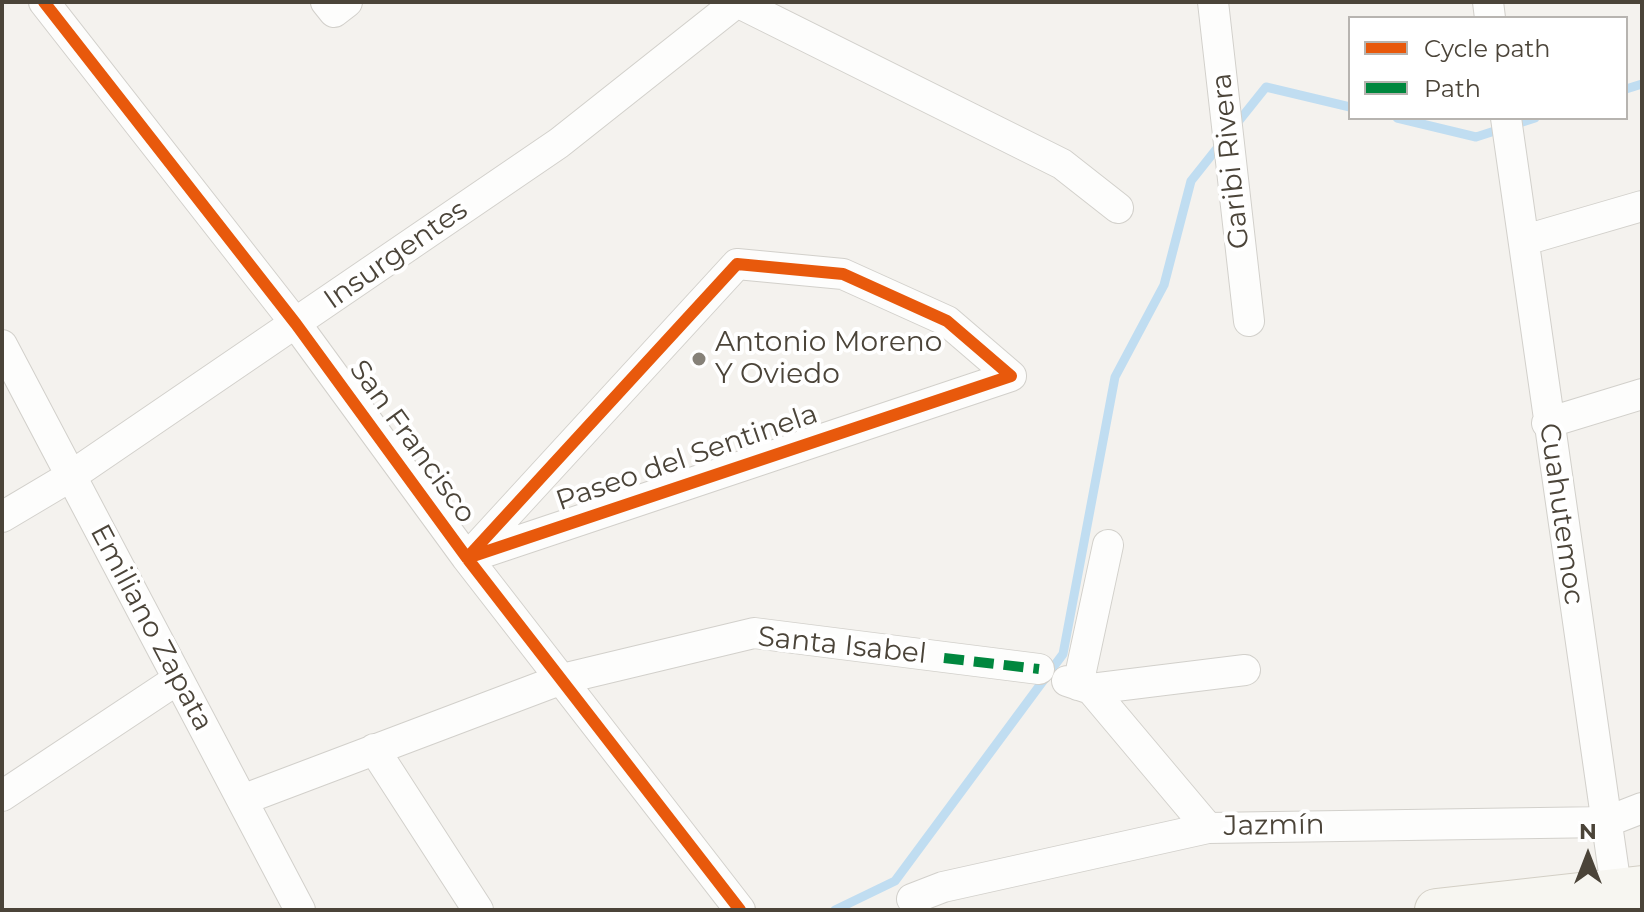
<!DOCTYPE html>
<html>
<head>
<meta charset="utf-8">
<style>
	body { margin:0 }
	#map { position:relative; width:1644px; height:912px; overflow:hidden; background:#f4f2ee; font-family:Montserrat,sans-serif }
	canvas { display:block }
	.frame { position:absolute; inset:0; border:4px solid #4b4439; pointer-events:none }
	.legend { position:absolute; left:1348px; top:16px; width:280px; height:104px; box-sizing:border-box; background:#fff; border:2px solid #b7b4b0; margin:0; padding:10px 14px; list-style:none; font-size:24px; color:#4b4439 }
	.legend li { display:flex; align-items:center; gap:16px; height:40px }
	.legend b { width:40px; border:2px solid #b7b4b0 }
	.north { position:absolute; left:1548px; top:816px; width:80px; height:80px; -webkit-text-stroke:6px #fff; paint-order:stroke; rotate:0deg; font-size:22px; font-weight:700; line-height:32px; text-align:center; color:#4b4439 }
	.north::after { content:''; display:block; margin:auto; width:28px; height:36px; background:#4b4439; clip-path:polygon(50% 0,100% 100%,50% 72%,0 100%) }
</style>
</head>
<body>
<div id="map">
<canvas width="1644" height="912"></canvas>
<div class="frame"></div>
<ul class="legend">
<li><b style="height:10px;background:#e8590c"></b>Cycle path</li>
<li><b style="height:10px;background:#00873e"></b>Path</li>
</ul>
<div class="north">N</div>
</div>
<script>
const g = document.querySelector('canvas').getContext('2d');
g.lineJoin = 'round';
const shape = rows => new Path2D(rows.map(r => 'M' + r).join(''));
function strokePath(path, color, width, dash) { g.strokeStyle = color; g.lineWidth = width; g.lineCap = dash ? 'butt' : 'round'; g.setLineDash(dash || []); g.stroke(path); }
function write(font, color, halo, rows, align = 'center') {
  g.font = font + ' Montserrat,sans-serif'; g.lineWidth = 8; g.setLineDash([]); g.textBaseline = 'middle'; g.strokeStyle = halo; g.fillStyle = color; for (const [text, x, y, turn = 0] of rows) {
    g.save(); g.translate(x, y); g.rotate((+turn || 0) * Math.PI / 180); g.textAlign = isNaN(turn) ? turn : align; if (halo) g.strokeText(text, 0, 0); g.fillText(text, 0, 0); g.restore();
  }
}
strokePath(shape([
	[1626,89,1642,84],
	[1397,118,1476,137,1535,118],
	[1234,127,1266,87,1350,107],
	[835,910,895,881,1063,654,1115,377,1164,285,1191,181,1222,142]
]), '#c0ddf1', 9);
const street = shape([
	[44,2,296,324,467,558,740,910],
	[326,2,334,12,347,2],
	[737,2,1062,164,1118,208],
	[1213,2,1249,321],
	[1488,2,1490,18],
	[1506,118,1619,908],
	[1525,240,1642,206],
	[737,264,843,274,947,321,1011,376,467,558,737,264],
	[2,345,300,910],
	[1547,423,1642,394],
	[2,517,71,476,559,143,737,2],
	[1067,681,1091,689,1208,828],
	[1078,685,1108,545],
	[1091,689,1245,670],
	[374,749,478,910],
	[2,796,178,679],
	[242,800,562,679,754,633,1039,669],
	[912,899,943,887,1208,828,1606,822,1642,808]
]);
const secondary = shape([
	[1436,910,1642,887]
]);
strokePath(street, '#d2d0cb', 32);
strokePath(secondary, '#d3cfc5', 44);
strokePath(street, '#fdfdfc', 30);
strokePath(secondary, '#f7f6f1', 42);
strokePath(shape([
	[944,658,1039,669]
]), '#00873e', 10, [20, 10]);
strokePath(shape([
	[44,2,296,324,467,558,740,910],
	[737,264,843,274,947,321,1011,376,467,558,737,264]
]), '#e8590c', 12);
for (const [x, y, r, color] of [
	[699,359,8,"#868178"]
]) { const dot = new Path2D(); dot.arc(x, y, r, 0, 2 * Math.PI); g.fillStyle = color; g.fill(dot); strokePath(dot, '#fff', 3); }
write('28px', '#4b4439', '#fff', [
	["Garibi Rivera",1231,161,-96],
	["Insurgentes",396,255,-35],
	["San Francisco",412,442,54],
	["Paseo del Sentinela",687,458,-19],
	["Cuahutemoc",1561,514,82],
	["Emiliano Zapata",151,628,62],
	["Santa Isabel",842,646,6],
	["Jazmín",1274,826,-1]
]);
write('28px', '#4b4439', '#fff', [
	["Antonio Moreno",715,343],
	["Y Oviedo",715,375]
], 'left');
</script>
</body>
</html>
